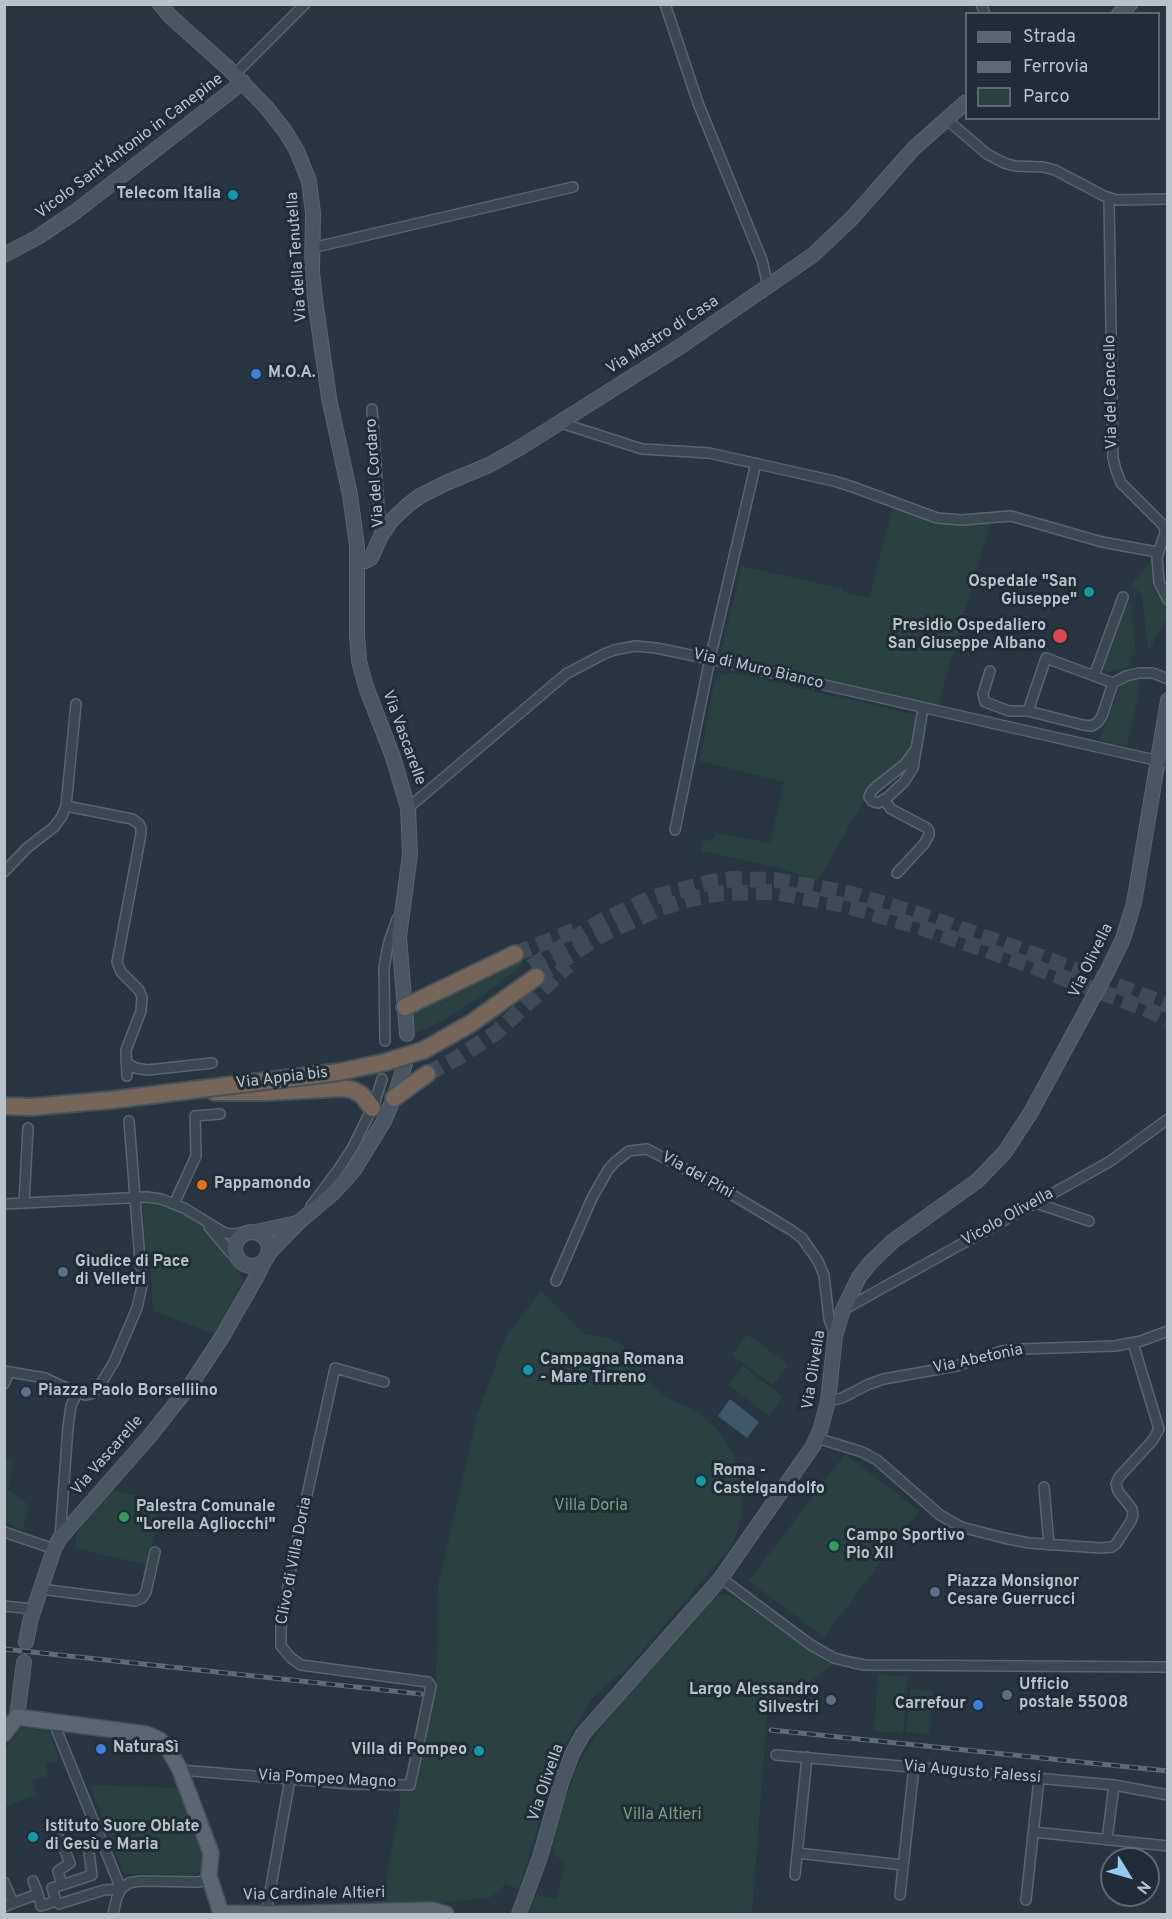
<!DOCTYPE html>
<html>
<head>
<meta charset="utf-8">
<style>
	body { margin:0 }
	#map { position:relative; width:1172px; height:1919px; overflow:hidden; background:#273641; font-family:Overpass,sans-serif }
	canvas { display:block }
	.frame { position:absolute; inset:0; border:6px solid #b8c2cb; pointer-events:none }
	.legend { position:absolute; left:965px; top:12px; width:195px; height:108px; box-sizing:border-box; background:#202d36; border:2px solid #5d6972; margin:0; padding:8px 10px; list-style:none; font-size:18px; color:#b8c2cb }
	.legend li { display:flex; align-items:center; gap:12px; height:30px }
	.legend b { width:30px; border:2px solid #5d6972 }
	.north { position:absolute; left:1100px; top:1847px; width:60px; height:60px; box-sizing:border-box; background:#202d36; border:2px solid #5d6972; border-radius:50%; rotate:127deg; font-size:16px; font-weight:700; line-height:24px; text-align:center; color:#b8c2cb }
	.north::after { content:''; display:block; margin:auto; width:21px; height:27px; background:#94c9f4; clip-path:polygon(50% 0,100% 100%,50% 72%,0 100%) }
</style>
</head>
<body>
<div id="map">
<canvas width="1172" height="1919"></canvas>
<div class="frame"></div>
<ul class="legend">
<li><b style="height:8px;background:#5a6770"></b>Strada</li>
<li><b style="height:8px;background:#5e6c77"></b>Ferrovia</li>
<li><b style="height:16px;background:#294241"></b>Parco</li>
</ul>
<div class="north">N</div>
</div>
<script>
const g = document.querySelector('canvas').getContext('2d');
g.lineJoin = 'round';
function fillPath(path, color) { g.fillStyle = color; g.fill(path, 'evenodd'); }
const shape = rows => new Path2D(rows.map(r => 'M' + r).join(''));
function strokePath(path, color, width, dash) { g.strokeStyle = color; g.lineWidth = width; g.lineCap = dash ? 'butt' : 'round'; g.setLineDash(dash || []); g.stroke(path); }
function write(font, color, halo, rows, align = 'center') {
  g.font = font + ' Overpass,sans-serif'; g.lineWidth = 6; g.setLineDash([]); g.textBaseline = 'middle'; g.strokeStyle = halo; g.fillStyle = color; for (const [text, x, y, turn = 0] of rows) {
    g.save(); g.translate(x, y); g.rotate((+turn || 0) * Math.PI / 180); g.textAlign = isNaN(turn) ? turn : align; if (halo) g.strokeText(text, 0, 0); g.fillText(text, 0, 0); g.restore();
  }
}
fillPath(shape([
	[893,507,942,523,990,524,938,706,720,655,742,566,843,589,842,592,869,598],
	[1152,559,1156,587,1167,606,1168,616,1148,652,1142,595,1132,585],
	[1125,605,1131,605,1136,654,1131,656,1131,666,1108,672,1103,670],
	[735,673,916,715,912,749,908,755,867,795,818,880,767,865,701,851,703,840,711,841,716,833,770,843,784,782,700,761,714,683,720,675],
	[1138,677,1140,688,1127,746,1099,740,1121,685,1127,680],
	[521,960,524,964,482,996,433,1026,409,1035,410,1016,421,1004],
	[143,1203,173,1207,207,1230,238,1271,243,1282,217,1335,153,1311,150,1257,146,1257],
	[541,1291,584,1334,609,1338,618,1342,626,1348,648,1379,664,1397,693,1409,717,1429,734,1455,742,1485,742,1516,732,1546,631,1664,594,1696,575,1726,560,1756,519,1889,505,1884,499,1891,489,1898,381,1908,400,1803,399,1802,401,1787,414,1787,436,1679,438,1586,477,1416,505,1338],
	[748,1334,788,1365,772,1385,732,1355],
	[743,1366,783,1397,769,1416,729,1385],
	[845,1454,919,1511,824,1637,749,1581],
	[5,1459,13,1461,8,1490,29,1505,22,1531,5,1521],
	[112,1490,162,1501,147,1565,75,1548,77,1533],
	[719,1595,728,1595,737,1599,821,1659,832,1665,767,1715,752,1914,529,1914,535,1895,557,1899,565,1862,553,1854,555,1849,549,1845,566,1796,578,1765,595,1736,619,1704,710,1599],
	[878,1674,908,1677,903,1733,874,1731],
	[911,1689,933,1691,929,1734,906,1732],
	[21,1727,51,1733,59,1761,46,1764,48,1776,32,1780,37,1794,5,1807,5,1750],
	[90,1785,178,1788,204,1855,202,1870,195,1875,124,1874]
]), '#294241');
fillPath(shape([
	[730,1399,759,1422,747,1438,718,1416]
]), '#3e5769');
strokePath(shape([
	[515,954,574,931],
	[531,967,600,922,651,898,711,882,733,879,776,880,848,893,927,917,1033,954,1168,1005],
	[536,977,605,933,658,909,690,899,723,893,775,892,844,905,923,928,1029,965,1144,1008,1168,1019],
	[427,1074,459,1057,497,1032,568,965]
]), '#3d4b56', 16, [16, 8]);
const street = shape([
	[665,4,698,103,762,260,768,286],
	[981,4,985,14],
	[235,74,305,4],
	[946,119,987,154,1004,163,1015,166,1043,167,1055,170,1104,196,1117,200,1168,199],
	[1109,198,1113,458,1116,470,1121,483,1164,526,1165,533,1157,557,1159,582,1168,600],
	[312,248,573,187],
	[372,409,381,536],
	[561,423,642,449,709,453,834,481,853,487,937,518,962,520,1011,516,1102,542,1157,552],
	[990,671,983,694,985,702,1009,711,1028,711],
	[1094,676,1123,597],
	[1113,683,1102,716,1098,722,1092,726,1083,725,1028,711,1046,658,1113,683,1126,676,1139,673,1153,673,1168,679],
	[915,750,905,764,877,786,871,792,869,797,872,801,878,803,888,797,904,782,913,768,923,708],
	[884,800,891,809,927,828,929,831,929,835,924,844,897,873],
	[66,806,132,819,139,824,141,828,141,834,117,962,121,972,139,990,142,997,141,1011,126,1050,127,1076],
	[408,808,566,674,604,654,614,650,635,646,656,648,710,659,1168,763],
	[675,830,710,659,756,463],
	[4,872,27,848,54,827,62,816,66,806,76,704],
	[385,1041,384,968,388,945,397,919],
	[126,1062,135,1068,148,1070,212,1063],
	[24,1203,28,1128],
	[1036,1203,1089,1221],
	[4,1204,147,1197,161,1199,184,1208,225,1233,232,1234,246,1233],
	[174,1204,196,1156,195,1116,220,1114],
	[311,1206,338,1170,353,1147,375,1102,382,1079],
	[209,1227,230,1252,238,1259],
	[556,1281,592,1198,608,1170,615,1162,629,1151,647,1149,716,1185,791,1230,802,1238,818,1261,824,1275,829,1319,835,1336],
	[843,1310,1109,1162,1168,1119],
	[4,1371,45,1378,77,1393,85,1395,91,1394,97,1390,114,1362,137,1308,142,1286,129,1121],
	[4,1384,9,1372],
	[828,1401,842,1398,869,1384,884,1379,956,1366,1002,1351,1021,1349,1115,1346,1141,1341,1168,1331],
	[817,1438,862,1452,877,1460,940,1515,961,1527,1004,1538,1029,1543,1101,1548,1112,1547,1116,1544,1131,1521,1133,1515,1132,1509,1118,1491,1116,1484,1119,1477,1153,1440,1159,1429,1133,1343],
	[1044,1487,1049,1545],
	[4,1532,54,1549],
	[60,1538,68,1427,71,1406,77,1393],
	[721,1578,811,1645,834,1658,854,1663,865,1665,1168,1667],
	[40,1589,135,1601,142,1598,146,1592,155,1552],
	[4,1606,33,1609],
	[58,1722,57,1731,121,1889],
	[776,1755,1114,1785,1168,1795],
	[180,1770,351,1784,410,1785,431,1686,428,1682,301,1665,291,1658,281,1646,281,1627,292,1563,335,1368,384,1382],
	[1034,1832,1168,1846],
	[1107,1840,1114,1785],
	[797,1853,903,1865],
	[795,1875,807,1757],
	[33,1881,38,1894],
	[4,1882,13,1903,4,1907],
	[62,1885,92,1875,88,1845],
	[900,1895,914,1767],
	[1026,1900,1039,1779],
	[56,1901,59,1904,104,1890,121,1889],
	[13,1903,38,1894,41,1906,56,1901,52,1888,62,1885,58,1871,70,1863,60,1839],
	[113,1914,117,1897,121,1889,129,1883,140,1881,198,1882,203,1881,209,1876],
	[266,1914,290,1779]
]);
const secondary = shape([
	[160,4,170,16,229,69,266,107,285,131,297,151,309,181,313,213,312,273,316,307,329,398,350,495,357,546,357,635,359,661,366,687,393,757,408,808,410,854,399,937,407,1034],
	[1119,14,1130,4],
	[4,255,38,237,75,212,243,82],
	[358,561,365,561,371,558,381,536,391,521,408,505,420,496,446,483,489,465,521,447,681,346,813,255,852,218,914,148,966,102],
	[256,1232,297,1223],
	'235 1249a17 17 0 1 1 34 0a17 17 0 1 1-34 0Z',
	[268,1254,299,1222,332,1194,354,1170,384,1121,394,1098,405,1064],
	[26,1642,31,1618,54,1549,60,1538,149,1437,191,1384,222,1337,257,1276,265,1259],
	[17,1717,24,1662],
	[519,1914,540,1857,561,1783,572,1754,583,1734,721,1578,813,1446,820,1431,828,1401,835,1336,843,1310,859,1277,871,1262,893,1241,977,1181,1005,1152,1031,1112,1107,972,1123,939,1134,903,1168,700]
]);
const primary = shape([
	[4,1734,17,1717,146,1734,160,1740,169,1750,180,1770,211,1853,209,1876,221,1913,276,1914,431,1910,446,1914]
]);
const highway = shape([
	[405,1007,515,954],
	[424,1050,470,1024,536,977],
	[215,1092,266,1092,342,1088,353,1090,362,1095,372,1108],
	[394,1098,427,1074],
	[4,1106,31,1107,111,1100]
]);
strokePath(street, '#59656e', 12);
strokePath(secondary, '#59656e', 16);
strokePath(primary, '#45515a', 18);
strokePath(highway, '#46525b', 20);
strokePath(street, '#3c4851', 9);
strokePath(secondary, '#4a5763', 14);
strokePath(primary, '#5a6770', 15);
strokePath(highway, '#766659', 16);
const rail = shape([
	[4,1649,421,1694],
	[771,1730,1168,1771]
]);
strokePath(rail, '#5e6c77', 5);
strokePath(rail, '#202d36', 3, [9]);
const highwayBridge = shape([
	[111,1100,339,1072,386,1062,424,1050]
]);
strokePath(highwayBridge, '#46525b', 20, []);
strokePath(highwayBridge, '#766659', 16);
for (const [x, y, r, color] of [
	[233,195,6,"#0f9aa8"],
	[256,374,6,"#3f7fe0"],
	[1089,592,6,"#0f9aa8"],
	[1060,636,8,"#e0444e"],
	[202,1185,6,"#e8710a"],
	[63,1272,6,"#5c6f8a"],
	[528,1370,6,"#0f9aa8"],
	[26,1392,6,"#5c6f8a"],
	[701,1481,6,"#0f9aa8"],
	[124,1517,6,"#2e9e5b"],
	[834,1546,6,"#2e9e5b"],
	[935,1592,6,"#5c6f8a"],
	[1007,1695,6,"#5c6f8a"],
	[831,1700,6,"#5c6f8a"],
	[978,1705,6,"#3f7fe0"],
	[101,1749,6,"#3f7fe0"],
	[479,1751,6,"#0f9aa8"],
	[33,1837,6,"#0f9aa8"]
]) { const dot = new Path2D(); dot.arc(x, y, r, 0, 2 * Math.PI); g.fillStyle = color; g.fill(dot); strokePath(dot, '#202d36', 2); }
write('16px', '#b8c2cb', '#202d36', [
	["Vicolo Sant'Antonio in Canepine",130,147,-37],
	["Via della Tenutella",298,257,-94],
	["Via Mastro di Casa",663,336,-33],
	["Via del Cancello",1112,392,-91],
	["Via del Cordaro",376,473,-94],
	["Via di Muro Bianco",758,670,13],
	["Via Vascarelle",403,738,70],
	["Via Olivella",1092,961,-64],
	["Via Appia bis",282,1079,-7],
	["Via dei Pini",697,1176,29],
	["Vicolo Olivella",1008,1218,-29],
	["Via Abetonia",978,1360,-12],
	["Via Olivella",815,1370,-81],
	["Via Vascarelle",108,1456,-49],
	["Clivo di Villa Doria",295,1561,-79],
	["Via Augusto Falessi",972,1773,5],
	["Via Pompeo Magno",327,1780,3],
	["Via Olivella",547,1783,-71],
	["Via Cardinale Altieri",314,1895,-1]
]);
write('bold 16px', '#b8c2cb', '#202d36', [
	["Telecom Italia",221,195,"right"],
	["M.O.A.",268,374],
	["Ospedale \"San",1077,583,"right"],
	["Giuseppe\"",1077,601,"right"],
	["Presidio Ospedaliero",1046,627,"right"],
	["San Giuseppe Albano",1046,645,"right"],
	["Pappamondo",214,1185],
	["Giudice di Pace",75,1263],
	["di Velletri",75,1281],
	["Campagna Romana",540,1361],
	["- Mare Tirreno",540,1379],
	["Piazza Paolo Borselliino",38,1392],
	["Roma -",713,1472],
	["Castelgandolfo",713,1490],
	["Palestra Comunale",136,1508],
	["\"Lorella Agliocchi\"",136,1526],
	["Campo Sportivo",846,1537],
	["Pio XII",846,1555],
	["Piazza Monsignor",947,1583],
	["Cesare Guerrucci",947,1601],
	["Ufficio",1019,1686],
	["postale 55008",1019,1704],
	["Largo Alessandro",819,1691,"right"],
	["Silvestri",819,1709,"right"],
	["Carrefour",966,1705,"right"],
	["NaturaSì",113,1749],
	["Villa di Pompeo",467,1751,"right"],
	["Istituto Suore Oblate",45,1828],
	["di Gesù e Maria",45,1846]
], 'left');
write('16px', '#78a07a', '#202d36', [
	["Villa Doria",591,1507],
	["Villa Altieri",662,1816]
]);
</script>
</body>
</html>
